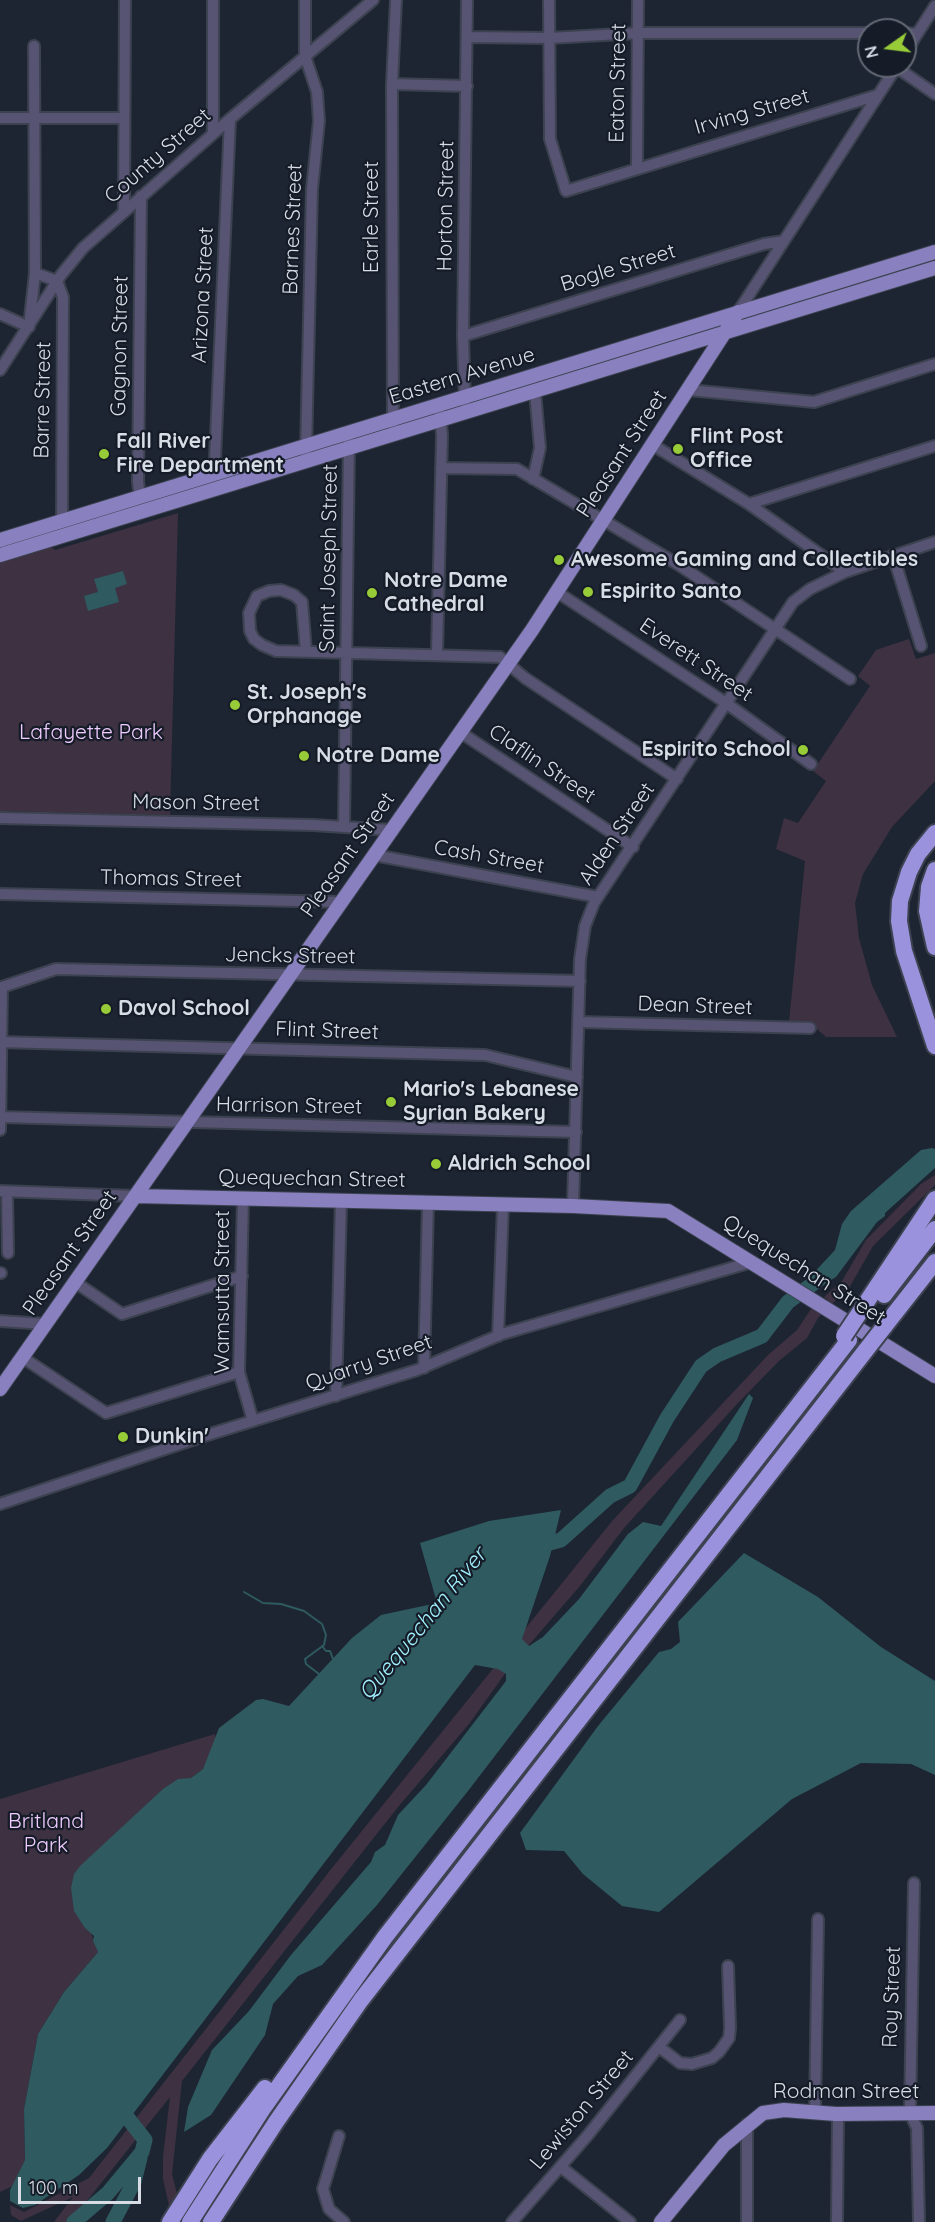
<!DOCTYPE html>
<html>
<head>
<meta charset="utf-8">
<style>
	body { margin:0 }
	#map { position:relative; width:935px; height:2222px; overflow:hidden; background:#1e2532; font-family:Quicksand,sans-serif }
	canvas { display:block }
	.north { position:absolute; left:857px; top:18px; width:60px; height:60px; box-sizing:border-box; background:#151c28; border:2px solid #636974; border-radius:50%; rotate:256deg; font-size:16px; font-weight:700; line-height:24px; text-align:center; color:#d7dce5 }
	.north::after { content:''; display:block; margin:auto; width:21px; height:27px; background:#97cc38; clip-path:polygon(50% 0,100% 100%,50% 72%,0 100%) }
	.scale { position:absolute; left:18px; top:2177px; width:123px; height:27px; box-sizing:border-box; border:3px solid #d7dce5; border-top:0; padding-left:8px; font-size:18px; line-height:21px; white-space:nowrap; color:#d7dce5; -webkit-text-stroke:4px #151c28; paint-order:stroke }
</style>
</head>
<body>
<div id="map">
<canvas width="935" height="2222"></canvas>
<div class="north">N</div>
<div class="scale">100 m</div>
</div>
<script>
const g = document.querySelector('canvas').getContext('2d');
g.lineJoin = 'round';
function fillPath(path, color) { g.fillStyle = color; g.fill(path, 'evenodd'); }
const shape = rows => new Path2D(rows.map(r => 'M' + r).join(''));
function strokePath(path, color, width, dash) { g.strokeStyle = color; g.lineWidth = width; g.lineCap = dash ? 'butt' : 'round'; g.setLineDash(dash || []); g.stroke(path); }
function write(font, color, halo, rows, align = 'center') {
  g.font = font + ' Quicksand,sans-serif'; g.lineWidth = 4.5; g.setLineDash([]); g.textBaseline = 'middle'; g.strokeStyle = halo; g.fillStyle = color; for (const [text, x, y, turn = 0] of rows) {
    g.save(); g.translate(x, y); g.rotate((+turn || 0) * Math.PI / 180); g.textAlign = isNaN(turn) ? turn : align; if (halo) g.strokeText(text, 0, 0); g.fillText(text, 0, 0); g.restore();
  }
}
fillPath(shape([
	[178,513,170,815,0,811,0,563,51,547,55,550],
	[909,639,916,659,935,653,935,781,892,827,863,874,855,903,859,938,872,985,897,1037,826,1037,808,1021,789,1022,805,861,776,849,784,818,798,823,826,781,813,771,870,686,858,676,876,650],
	[935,1175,935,1185,873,1246,849,1288,832,1304,824,1297,842,1281,866,1240,921,1184],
	[813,1306,823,1313,818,1318,807,1338,779,1361,737,1404,624,1528,580,1586,509,1668,469,1724,398,1807,182,2081,172,2174,177,2194,169,2206,163,2179,163,2156,170,2097,70,2222,54,2222,73,2197,21,2221,11,2215,10,2205,24,2212,89,2178,332,1868,613,1520,769,1354,797,1330],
	[215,1734,216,1741,203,1769,191,1778,178,1780,152,1800,90,1930,98,1952,64,1992,38,2034,24,2109,25,2161,13,2186,0,2192,0,1799]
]), '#3d3142');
fillPath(shape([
	[123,571,127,584,115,588,119,602,88,611,84,596,98,592,94,579],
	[932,1148,935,1149,935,1168,885,1213,885,1216,877,1222,836,1277,817,1288,808,1279,835,1250,842,1224,851,1211,921,1150],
	[749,1394,753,1398,737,1440,468,1791,377,1905,322,1965,298,1976,273,2004,265,2035,211,2115,184,2132,188,2107,212,2050,249,2011,291,1955,371,1862,375,1852,385,1845,398,1815,426,1785,506,1681,506,1674,498,1669,475,1665,107,2148,79,2175,35,2205,23,2208,10,2201,10,2190,25,2160,24,2109,38,2034,64,1992,98,1952,93,1941,94,1936,85,1928,74,1911,71,1888,74,1874,80,1866,163,1789,178,1779,191,1778,203,1769,219,1728,256,1700,263,1699,289,1706,352,1638,381,1615,437,1603,420,1543,489,1521,561,1510,550,1556,522,1639,529,1646,543,1637,579,1599,628,1534,643,1522,661,1526],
	[744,1553,818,1597,881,1647,935,1681,935,1775,911,1764,861,1763,792,1799,659,1912,622,1906,583,1874,564,1851,526,1850,520,1833,598,1726,659,1652,671,1649,680,1642,678,1622]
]), '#2e5a60');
strokePath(shape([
	[244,1592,263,1603,281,1604,304,1611,322,1624,326,1635,324,1645,305,1659,306,1664,319,1674],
	[322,1646,326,1651,330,1651,333,1659]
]), '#2e5a60', 2);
strokePath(shape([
	[535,1547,561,1540,610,1496,630,1486,667,1418,701,1366,717,1355,762,1336,788,1302,829,1272],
	[74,2222,108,2193,142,2152,145,2140,123,2112,125,2100],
	[113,2222,134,2182,140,2158]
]), '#2e5a60', 15);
const minor = shape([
	[213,0,213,133],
	[305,0,305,56,317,92,319,121,312,189,306,452],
	[549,0,550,139,566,191,878,95],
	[905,33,917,34],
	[467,37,550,38,638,33,869,33],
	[905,53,935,6],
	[896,67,935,94],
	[392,84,467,86],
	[0,118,122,118],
	[637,167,638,0],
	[124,211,125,0],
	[35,273,57,281,63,297,62,521],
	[738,312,897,66],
	[0,314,29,327,35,273,34,46],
	[463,336,764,244,784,241],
	[0,370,61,275,83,248,230,119,373,0],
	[689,390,814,402,935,364],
	[465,402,463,336,467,0],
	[393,425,392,84,396,0],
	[653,445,749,504,845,572],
	[441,468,517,469,679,565,850,679],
	[217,473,215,459,230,119],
	[533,479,540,448,535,391],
	[140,497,138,482,141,196],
	[749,504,935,446],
	[893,555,921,646],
	[557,592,726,703,811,764],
	[306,651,302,602,294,595,281,590,269,591,257,596,249,613,250,631,254,639,262,645,276,651,500,657,525,678,677,779],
	[437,654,442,435,440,414],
	[460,732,633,847],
	[0,818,313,825,391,830],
	[344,827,349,442],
	[374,855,598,897],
	[0,894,340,902],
	[579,1022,810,1028],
	[0,1042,485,1055,577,1077],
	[0,1117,576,1132],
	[0,1130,2,987,56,969,580,981],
	[0,1191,135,1196],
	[7,1192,8,1253],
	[243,1198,239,1372,253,1421],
	[573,1206,580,959,585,926,594,903,793,602,810,589,845,572,935,542],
	[0,1273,1,1273],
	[75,1282,122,1314,242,1276],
	[0,1321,46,1324],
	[498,1336,503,1205],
	[22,1357,106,1413,239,1372],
	[424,1368,428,1203],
	[336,1396,341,1200],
	[0,1504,204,1436,417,1370,502,1334,752,1262],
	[914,1883,910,2113,917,2128,919,2222],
	[659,2047,680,2063,692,2064,712,2058,719,2052,729,2038,730,2028,728,1966],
	[815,2112,818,1919],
	[339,2136,323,2189,329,2209,344,2222],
	[561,2167,630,2222],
	[512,2222,588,2135,680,2020],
	[747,2222,747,2124],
	[837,2222,838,2114]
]);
const major = shape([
	[0,540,935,252],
	[0,555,935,268],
	[135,1196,573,1206,668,1211,935,1376],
	[0,1389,532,630,738,312],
	[661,2222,724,2145,763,2113,784,2110,836,2114,935,2113]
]);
const highway = shape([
	[935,833,918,854,909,872,900,901,899,921,904,951,935,1046],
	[935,870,929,887,927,911,935,947],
	[884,1295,935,1229],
	[860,1312,935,1199],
	[884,1327,935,1262],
	[170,2222,210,2159,265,2088],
	[190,2222,264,2107,385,1937,849,1340],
	[211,2222,276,2122,361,2000,866,1350]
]);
strokePath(minor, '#3c424f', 14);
strokePath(major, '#3c424f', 16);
strokePath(highway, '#3c424f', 20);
strokePath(minor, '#575372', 10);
strokePath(major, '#8880bf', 14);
strokePath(highway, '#9b92dd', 16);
const highwayBridge = shape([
	[844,1336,860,1312],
	[866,1350,884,1327]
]);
strokePath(highwayBridge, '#3c424f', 20, []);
strokePath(highwayBridge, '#9b92dd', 16);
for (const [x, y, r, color] of [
	[678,449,6,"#97cc38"],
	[104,454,6,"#97cc38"],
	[559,560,6,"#97cc38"],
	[588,592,6,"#97cc38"],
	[372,593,6,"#97cc38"],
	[235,705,6,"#97cc38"],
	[803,750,6,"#97cc38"],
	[304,756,6,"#97cc38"],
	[106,1009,6,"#97cc38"],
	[391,1102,6,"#97cc38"],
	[436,1164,6,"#97cc38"],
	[123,1437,6,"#97cc38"]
]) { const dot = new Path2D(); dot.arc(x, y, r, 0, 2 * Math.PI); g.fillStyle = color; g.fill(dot); strokePath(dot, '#151c28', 2); }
write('21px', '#d7dce5', '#151c28', [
	["Eaton Street",618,83,-89],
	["Irving Street",752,112,-16],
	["County Street",158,156,-41],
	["Horton Street",446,206,-89],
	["Earle Street",372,217,-90],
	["Barnes Street",293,229,-88],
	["Bogle Street",618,268,-17],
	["Arizona Street",203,295,-87],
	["Gagnon Street",120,346,-89],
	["Eastern Avenue",462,376,-17],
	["Barre Street",43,400,-89],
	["Pleasant Street",622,454,-57],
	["Saint Joseph Street",329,558,-89],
	["Everett Street",696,660,34],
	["Claflin Street",542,764,34],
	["Mason Street",196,803,1],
	["Alden Street",617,834,-56],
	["Pleasant Street",348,855,-55],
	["Cash Street",489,857,10],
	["Thomas Street",171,879,1],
	["Jencks Street",290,956,1],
	["Dean Street",695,1006,2],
	["Flint Street",327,1031,2],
	["Harrison Street",289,1106,1],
	["Quequechan Street",312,1179,1],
	["Pleasant Street",70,1253,-55],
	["Quequechan Street",804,1270,32],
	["Wamsutta Street",223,1292,-90],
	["Quarry Street",369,1363,-19],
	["Roy Street",892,1997,-88],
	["Rodman Street",846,2092],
	["Lewiston Street",582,2110,-50]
]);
write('bold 21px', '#d7dce5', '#151c28', [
	["Flint Post",690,437],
	["Office",690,461],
	["Fall River",116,442],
	["Fire Department",116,466],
	["Awesome Gaming and Collectibles",571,560],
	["Notre Dame",384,581],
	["Cathedral",384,605],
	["Espirito Santo",600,592],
	["St. Joseph's",247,693],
	["Orphanage",247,717],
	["Espirito School",791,750,"right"],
	["Notre Dame",316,756],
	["Davol School",118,1009],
	["Mario's Lebanese",403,1090],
	["Syrian Bakery",403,1114],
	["Aldrich School",448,1164],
	["Dunkin'",135,1437]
], 'left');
write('21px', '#efcbfe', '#151c28', [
	["Lafayette Park",91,733],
	["Britland",46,1822],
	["Park",46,1846]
]);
write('italic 22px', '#a1f0fd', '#151c28', [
	["Quequechan River",423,1624,-51]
]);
</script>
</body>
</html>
